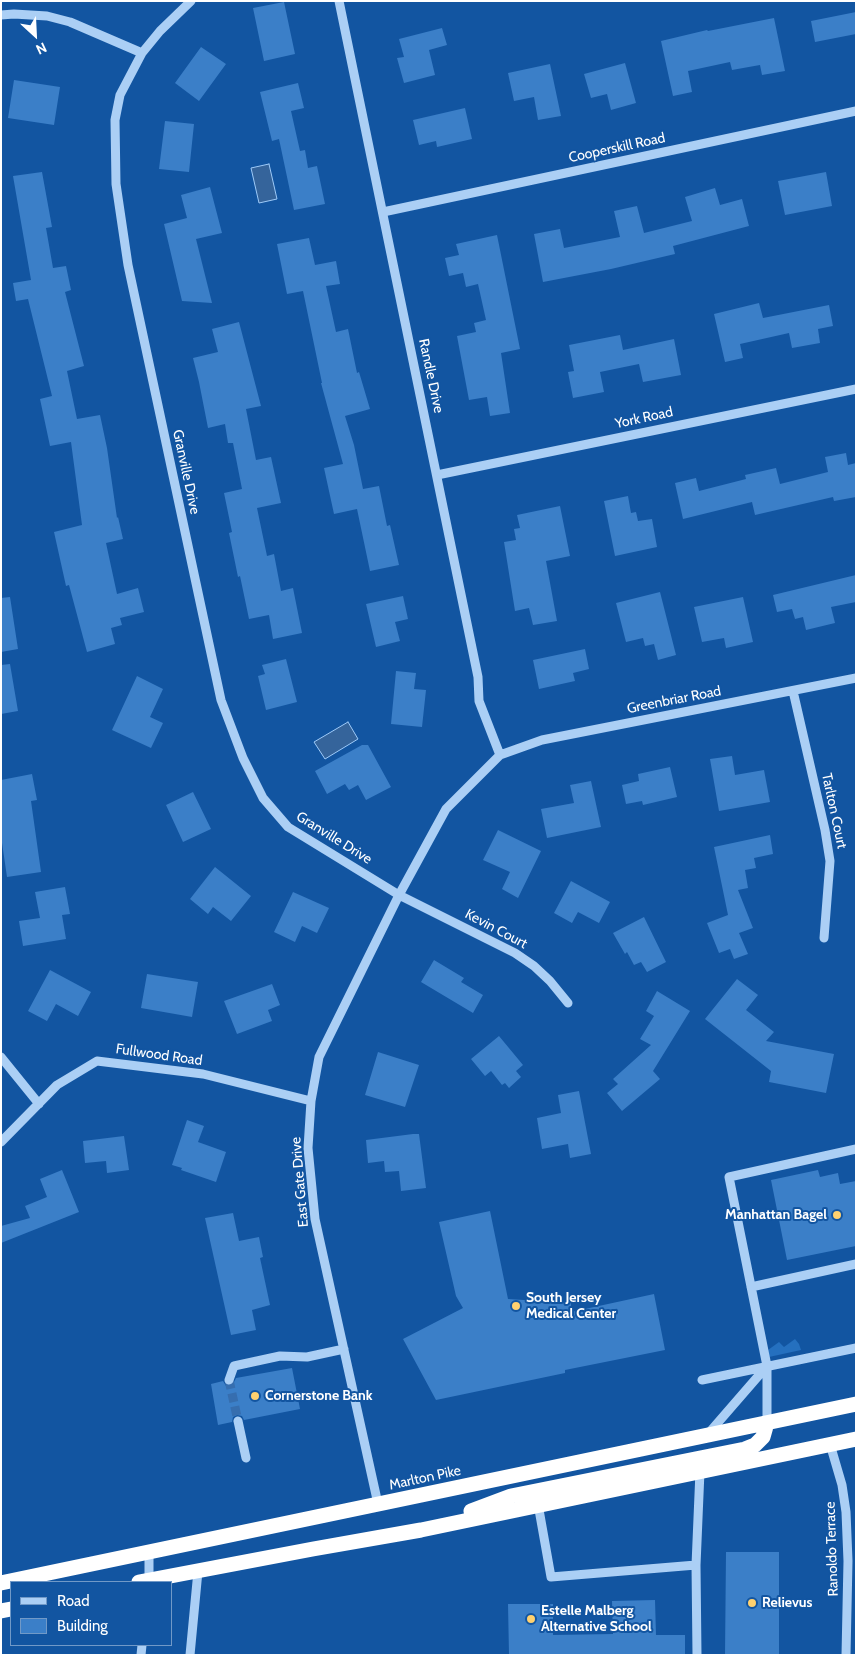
<!DOCTYPE html>
<html>
<head>
<meta charset="utf-8">
<style>
	body { margin:0 }
	#map { position:relative; width:857px; height:1656px; overflow:hidden; background:#1255a1; font-family:Cabin,sans-serif }
	canvas { display:block }
	.frame { position:absolute; inset:0; border:2px solid #fff; pointer-events:none }
	.legend { position:absolute; left:10px; top:1581px; width:162px; height:65px; box-sizing:border-box; background:#1255a1; border:1px solid #7199c7; margin:0; padding:6px 9px; list-style:none; font-size:15px; color:#fff }
	.legend li { display:flex; align-items:center; gap:10px; height:25px }
	.legend b { width:25px; border:1px solid #7199c7 }
	.north { position:absolute; left:10px; top:10px; width:50px; height:50px; -webkit-text-stroke:4px #1255a1; paint-order:stroke; rotate:155deg; font-size:14px; font-weight:700; line-height:20px; text-align:center; color:#fff }
	.north::after { content:''; display:block; margin:auto; width:18px; height:22px; background:#fff; clip-path:polygon(50% 0,100% 100%,50% 72%,0 100%) }
</style>
</head>
<body>
<div id="map">
<canvas width="857" height="1656"></canvas>
<div class="frame"></div>
<ul class="legend">
<li><b style="height:6px;background:#abcff5"></b>Road</li>
<li><b style="height:14px;background:#3b7fc8"></b>Building</li>
</ul>
<div class="north">N</div>
</div>
<script>
const g = document.querySelector('canvas').getContext('2d');
g.lineJoin = 'round';
function fillPath(path, color) { g.fillStyle = color; g.fill(path, 'evenodd'); }
const shape = rows => new Path2D(rows.map(r => 'M' + r).join(''));
function strokePath(path, color, width, dash) { g.strokeStyle = color; g.lineWidth = width; g.lineCap = dash ? 'butt' : 'round'; g.setLineDash(dash || []); g.stroke(path); }
function write(font, color, halo, rows, align = 'center') {
  g.font = font + ' Cabin,sans-serif'; g.lineWidth = 4; g.setLineDash([]); g.textBaseline = 'middle'; g.strokeStyle = halo; g.fillStyle = color; for (const [text, x, y, turn = 0] of rows) {
    g.save(); g.translate(x, y); g.rotate((+turn || 0) * Math.PI / 180); g.textAlign = isNaN(turn) ? turn : align; if (halo) g.strokeText(text, 0, 0); g.fillText(text, 0, 0); g.restore();
  }
}
fillPath(shape([
	[795,1339,799,1344,801,1350,769,1357,768,1350,779,1342,784,1347]
]), '#2570bf');
const water = shape([
	[269,164,277,199,259,203,251,168,269,164],
	[348,722,358,739,325,759,314,742,348,722]
]);
fillPath(water, '#35649b');
strokePath(water, '#9ecaf8', 1);
fillPath(shape([
	[284,2,295,54,264,61,253,8],
	[856,12,856,34,815,42,811,21],
	[774,18,785,71,762,75,760,65,732,70,730,62,688,71,692,92,673,96,661,41,707,30,708,31],
	[442,28,447,45,429,50,435,75,404,83,397,58,404,57,399,39],
	[201,47,226,64,199,101,175,83],
	[625,63,636,103,611,110,607,94,591,98,584,74],
	[550,64,561,116,538,120,534,97,514,101,508,73],
	[14,80,60,87,54,125,8,118],
	[298,83,304,108,291,111,300,151,305,150,308,168,317,166,325,204,294,210,279,139,272,141,260,92],
	[465,108,472,139,437,147,436,141,419,145,413,120],
	[165,121,194,124,189,172,159,169],
	[42,172,52,227,46,228,53,268,66,266,71,290,65,292,84,366,67,371,77,419,100,415,107,448,117,518,118,517,123,539,106,543,117,594,138,588,144,612,120,618,122,625,111,628,115,644,87,652,69,585,66,586,54,532,82,525,71,442,50,446,40,399,52,396,28,299,16,301,13,283,31,280,13,176],
	[826,172,832,206,785,215,778,181],
	[210,187,222,233,196,239,212,303,182,301,164,224,187,218,181,195],
	[715,188,720,205,742,199,749,226,673,246,675,254,611,269,543,282,534,234,560,229,564,248,620,237,614,211,637,206,644,233,692,221,685,197],
	[497,235,520,349,501,353,510,413,490,416,487,397,469,400,457,336,476,332,474,323,486,320,478,284,466,287,463,273,449,276,445,258,459,255,456,244],
	[309,238,315,265,336,261,340,284,326,286,336,332,348,329,357,373,359,372,370,409,345,416,354,445,363,489,379,486,387,526,390,525,399,565,370,571,357,509,334,514,324,468,343,464,321,383,322,383,303,291,287,294,277,244],
	[759,303,763,318,829,305,833,326,818,329,820,343,792,348,789,333,740,344,743,358,725,362,714,314],
	[239,322,261,406,246,409,256,460,271,457,281,503,257,508,267,556,274,554,281,591,293,588,302,633,273,639,269,615,249,619,240,576,238,577,229,533,232,532,224,493,242,489,233,443,228,443,225,424,208,428,199,382,193,358,218,352,212,329],
	[620,335,623,350,674,339,681,375,643,382,639,364,600,372,604,392,573,398,568,372,574,371,569,345],
	[846,453,848,465,856,463,856,497,834,501,833,497,755,515,752,502,683,519,675,483,696,478,699,491,746,479,745,475,776,468,780,484,828,472,825,457],
	[628,496,631,513,636,512,638,521,652,519,657,547,615,556,604,501],
	[560,506,570,556,546,561,557,621,533,625,529,608,515,611,504,542,516,540,514,529,520,528,517,515],
	[856,575,856,602,831,607,835,623,806,630,803,617,795,619,792,609,777,612,773,595],
	[660,592,676,655,658,660,654,644,645,646,643,638,626,642,616,603],
	[403,596,408,619,395,622,400,641,376,647,366,604],
	[10,597,18,649,1,652,1,598],
	[743,597,753,642,726,648,724,638,702,642,694,607],
	[585,649,589,669,573,673,575,681,539,689,533,660],
	[286,659,297,702,266,710,258,676,265,674,262,665],
	[10,664,18,711,1,714,1,665],
	[396,671,416,673,414,689,426,690,422,727,391,724],
	[137,676,163,689,150,717,163,723,151,748,112,730],
	[362,745,368,745,391,787,366,800,358,785,349,790,345,784,327,794,315,771],
	[732,756,735,775,764,770,770,802,719,811,710,759],
	[670,767,677,797,643,805,642,801,626,804,622,785,639,781,638,774],
	[32,774,37,800,31,801,41,872,7,877,1,836,1,780],
	[591,781,601,827,547,838,541,809,574,803,570,785],
	[193,792,211,829,183,842,166,805],
	[498,830,541,851,518,898,502,889,510,872,483,860],
	[770,835,773,854,754,858,756,868,745,870,748,888,738,890,753,928,739,933,748,954,734,959,730,949,719,953,707,923,728,915,714,847],
	[215,867,251,896,231,921,213,907,208,914,190,899],
	[571,881,610,902,599,923,578,912,572,923,554,913],
	[65,887,70,914,62,915,66,939,23,946,19,921,40,918,35,892],
	[293,892,329,908,317,933,302,926,295,942,274,932],
	[644,917,666,962,647,972,641,962,634,965,627,952,625,954,613,933],
	[434,960,464,978,461,982,483,995,473,1013,421,982],
	[50,970,91,992,78,1016,56,1004,47,1021,28,1011],
	[147,974,198,982,192,1017,141,1008],
	[737,979,758,995,746,1010,774,1032,766,1041,834,1054,826,1093,769,1082,771,1071,705,1019],
	[272,984,280,1005,268,1010,272,1021,237,1034,224,1001],
	[657,991,690,1011,653,1071,660,1079,622,1111,607,1093,618,1084,613,1079,651,1045,640,1039,654,1016,646,1011],
	[499,1036,523,1065,516,1071,521,1077,509,1088,505,1083,502,1085,491,1071,485,1076,471,1059],
	[378,1052,419,1065,405,1107,365,1095],
	[579,1091,591,1154,570,1158,568,1144,542,1149,537,1118,561,1113,558,1095],
	[187,1120,204,1126,198,1142,226,1152,216,1182,181,1170,182,1168,172,1165],
	[413,1134,419,1134,426,1188,401,1191,399,1171,385,1172,384,1161,368,1163,366,1140],
	[124,1136,129,1170,107,1173,106,1161,85,1163,83,1141],
	[62,1170,79,1212,1,1243,1,1226,30,1218,25,1206,47,1197,40,1179],
	[818,1170,820,1177,838,1173,840,1184,856,1181,856,1246,787,1260,771,1180],
	[490,1211,508,1299,571,1303,571,1312,654,1294,665,1350,565,1370,565,1373,436,1400,403,1339,463,1308,456,1296,439,1222],
	[233,1213,239,1241,259,1237,263,1257,260,1258,270,1305,252,1310,256,1330,231,1335,205,1218],
	[292,1368,300,1409,244,1420,242,1416,237,1415,233,1417,232,1422,218,1425,211,1384,223,1381,226,1386,231,1386,233,1384,236,1378],
	[726,1552,779,1552,779,1655,725,1655],
	[655,1600,656,1635,685,1635,685,1655,509,1655,508,1604,553,1604,553,1635,613,1634,612,1601]
]), '#3b7fc8');
strokePath(shape([
	[229,1380,238,1421]
]), '#366eaf', 9, [9, 4.5]);
strokePath(shape([
	[191,1,160,31,142,53,120,95,115,120,116,184,128,265,221,700,243,758,263,798,288,827,399,895,515,953,534,966,550,981,568,1003],
	[339,1,478,677,479,701,500,755],
	[1,15,14,14,47,16,70,22,142,53],
	[383,212,856,111],
	[437,475,856,389],
	[793,691,825,830,830,861,824,938],
	[1,1057,39,1104],
	[1,1142,57,1085,97,1061,203,1074,311,1101],
	[751,1287,856,1264],
	[229,1380,234,1366,280,1356,307,1357,344,1349],
	[702,1380,856,1348],
	[238,1421,246,1458],
	[767,1423,767,1366,729,1177,856,1149],
	[708,1434,767,1366],
	[830,1444,842,1485,846,1512,848,1561,846,1655],
	[378,1504,315,1219,308,1148,311,1101,319,1057,399,895,446,809,500,755,542,740,856,678],
	[538,1504,551,1577,696,1565],
	[149,1552,149,1582],
	[141,1655,142,1645],
	[190,1655,198,1571],
	[697,1655,696,1565,700,1471]
]), '#abcff5', 9);
strokePath(shape([
	[471,1511,511,1496,745,1449,755,1445,763,1437,767,1423],
	[139,1582,313,1549,421,1530,856,1439],
	[1,1583,856,1404],
	[1,1611,11,1609]
]), '#fff', 15);
for (const [x, y, r, color] of [
	[837,1215,5,"#ffd16f"],
	[516,1306,5,"#ffd16f"],
	[255,1396,5,"#ffd16f"],
	[752,1603,5,"#ffd16f"],
	[531,1619,5,"#ffd16f"]
]) { const dot = new Path2D(); dot.arc(x, y, r, 0, 2 * Math.PI); g.fillStyle = color; g.fill(dot); strokePath(dot, '#1255a1', 2); }
write('14px', '#fff', '#1255a1', [
	["Cooperskill Road",617,148,-12],
	["Randle Drive",431,376,78],
	["York Road",644,418,-12],
	["Granville Drive",186,472,78],
	["Greenbriar Road",674,700,-11],
	["Tarlton Court",834,811,78],
	["Granville Drive",334,838,32],
	["Kevin Court",496,929,28],
	["Fullwood Road",159,1055,8],
	["East Gate Drive",300,1182,-95],
	["Marlton Pike",425,1478,-12],
	["Ranoldo Terrace",832,1549,-92]
]);
write('bold 14px', '#fff', '#1255a1', [
	["Manhattan Bagel",827,1215,"right"],
	["South Jersey",526,1298],
	["Medical Center",526,1314],
	["Cornerstone Bank",265,1396],
	["Relievus",762,1603],
	["Estelle Malberg",541,1611],
	["Alternative School",541,1627]
], 'left');
</script>
</body>
</html>
